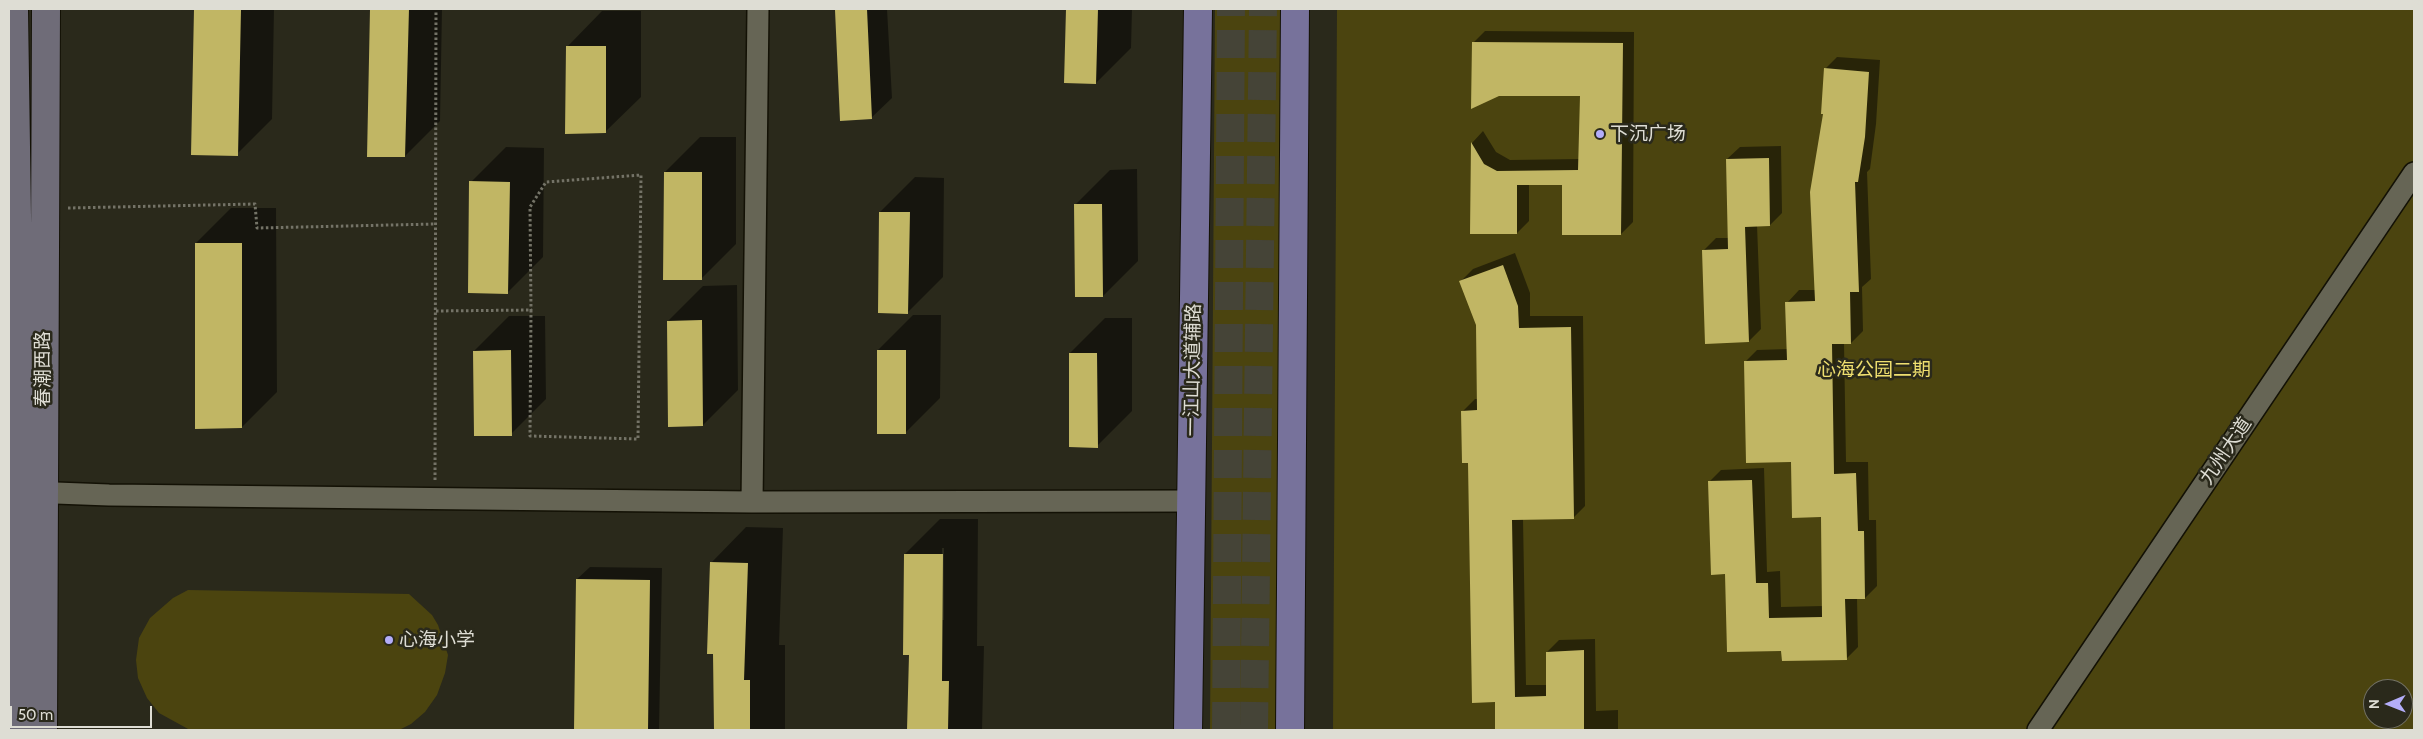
<!DOCTYPE html>
<html>
<head>
<meta charset="utf-8">
<style>
	body { margin:0 }
	#map { position:relative; width:2423px; height:739px; overflow:hidden; background:#2a291b; font-family:Cabin,sans-serif }
	canvas { display:block }
	.frame { position:absolute; inset:0; border:10px solid #deddd4; pointer-events:none }
	.north { position:absolute; left:2363px; top:679px; width:50px; height:50px; box-sizing:border-box; background:#2a291b; border:1px solid #727165; border-radius:50%; rotate:269deg; font-size:14px; font-weight:700; line-height:20px; text-align:center; color:#deddd4 }
	.north::after { content:''; display:block; margin:auto; width:18px; height:22px; background:#b3adf9; clip-path:polygon(50% 0,100% 100%,50% 72%,0 100%) }
	.scale { position:absolute; left:10px; top:706px; width:142px; height:22px; box-sizing:border-box; border:2px solid #deddd4; border-top:0; padding-left:6px; font-size:15px; line-height:18px; white-space:nowrap; color:#deddd4; -webkit-text-stroke:4px #2a291b; paint-order:stroke }
</style>
</head>
<body>
<div id="map">
<canvas width="2423" height="739"></canvas>
<div class="frame"></div>
<div class="north">N</div>
<div class="scale">50 m</div>
</div>
<script>
const g = document.querySelector('canvas').getContext('2d');
g.lineJoin = 'round';
function fillPath(path, color) { g.fillStyle = color; g.fill(path, 'evenodd'); }
const shape = rows => new Path2D(rows.map(r => 'M' + r).join(''));
function strokePath(path, color, width, dash) { g.strokeStyle = color; g.lineWidth = width; g.lineCap = dash ? 'butt' : 'round'; g.setLineDash(dash || []); g.stroke(path); }
function write(font, color, halo, rows, align = 'center') {
  g.font = font + ' Cabin,"Noto Sans SC",sans-serif'; g.lineWidth = 5; g.setLineDash([]); g.textBaseline = 'middle'; g.strokeStyle = halo; g.fillStyle = color; for (const [text, x, y, turn = 0] of rows) {
    g.save(); g.translate(x, y); g.rotate((+turn || 0) * Math.PI / 180); g.textAlign = isNaN(turn) ? turn : align; if (halo) g.strokeText(text, 0, 0); g.fillText(text, 0, 0); g.restore();
  }
}
fillPath(shape([
	[1215,9,1281,9,1276,730,1210,730],
	[1337,9,2414,9,2414,730,1333,730],
	[2373,689,2403,689,2403,719,2373,719],
	[188,590,409,594,432,615,438,625,448,655,445,673,437,695,425,712,411,724,399,730,190,730,159,713,147,698,138,678,136,660,139,638,150,618,173,598]
]), '#4b440f');
fillPath(shape([
	[195,9,274,9,272,119,237,154,192,154],
	[371,9,442,9,440,121,405,156,368,156],
	[837,9,887,9,892,98,871,118,841,120],
	[1067,9,1132,9,1131,48,1096,83,1065,82],
	[602,11,641,11,641,97,605,132,567,47],
	[1485,31,1634,32,1633,222,1621,234,1563,184,1529,184,1529,221,1517,233,1471,233,1472,143,1483,131,1496,152,1510,160,1580,159,1581,95,1473,43],
	[1837,57,1880,60,1876,124,1870,169,1867,172,1871,279,1862,287,1863,331,1851,343,1844,343,1846,462,1868,462,1869,520,1876,520,1877,586,1865,598,1857,598,1858,647,1846,659,1783,650,1726,573,1709,482,1721,470,1764,468,1767,572,1780,571,1781,607,1823,606,1822,516,1792,461,1745,362,1757,350,1788,349,1787,303,1799,290,1815,290,1825,69],
	[700,137,736,137,736,244,701,279,665,172],
	[1781,146,1782,213,1770,225,1757,225,1761,329,1749,341,1703,251,1716,238,1729,238,1727,159,1740,147],
	[506,147,544,148,543,257,508,292,471,182],
	[1137,169,1138,261,1103,296,1075,205,1110,170],
	[915,177,944,178,943,277,908,312,880,212],
	[231,208,276,208,277,392,242,427,196,243],
	[1515,253,1530,293,1530,316,1583,316,1585,506,1573,518,1523,519,1526,685,1547,685,1547,652,1559,640,1595,639,1596,711,1618,710,1618,730,1496,730,1496,701,1463,411,1475,399,1478,399,1477,325,1461,281,1473,269],
	[737,285,738,390,703,425,668,321,703,286],
	[913,315,941,315,940,398,905,433,878,350],
	[509,316,545,316,546,399,511,434,474,351],
	[1105,318,1132,318,1132,411,1097,446,1070,353],
	[940,519,978,519,977,646,984,646,982,730,909,730,910,654,905,554],
	[942,548,944,548,944,620,941,620],
	[746,527,783,528,779,645,785,645,785,730,715,730,711,563],
	[590,567,662,568,659,730,575,730,577,579]
]), '#0007');
fillPath(shape([
	[194,9,241,9,238,156,191,155],
	[370,9,409,9,405,157,367,157],
	[867,9,872,119,840,121,835,10],
	[1066,9,1098,9,1096,84,1064,83],
	[1472,42,1623,43,1621,235,1562,235,1562,185,1517,185,1517,234,1470,234,1471,142,1484,164,1497,171,1578,170,1580,96,1499,96,1471,109],
	[566,46,606,46,606,133,565,134],
	[1824,68,1869,72,1865,137,1858,182,1855,182,1859,292,1850,292,1851,344,1832,344,1834,474,1856,473,1858,531,1864,531,1865,599,1845,599,1847,660,1782,661,1781,651,1727,652,1725,574,1711,575,1708,481,1752,480,1756,583,1768,583,1769,618,1822,617,1821,517,1792,518,1791,462,1746,463,1744,361,1787,360,1785,302,1815,301,1810,192,1823,114,1821,114],
	[1769,158,1770,226,1745,227,1749,342,1705,344,1702,250,1728,249,1726,159],
	[664,172,702,172,702,280,663,280],
	[469,181,510,182,508,294,468,293],
	[1074,204,1102,204,1103,297,1075,297],
	[879,212,910,212,908,314,878,313],
	[195,243,242,243,242,428,195,429],
	[1503,265,1518,306,1519,328,1571,327,1574,519,1512,520,1515,697,1546,696,1546,652,1584,650,1584,730,1495,730,1495,702,1472,703,1468,463,1462,463,1461,411,1477,410,1476,325,1459,281],
	[702,320,703,426,668,427,667,321],
	[511,350,512,436,474,436,473,351],
	[877,350,906,350,906,434,877,434],
	[1069,353,1097,353,1098,448,1069,447],
	[904,554,943,554,942,681,949,681,948,730,907,730,909,655,903,655],
	[710,562,748,563,744,680,750,680,750,730,714,730,713,654,707,654],
	[576,579,650,580,648,730,574,730]
]), '#c1b664');
strokePath(shape([
	[1226,730,1231,9],
	[1254,730,1263,9]
]), '#454437', 28, [28, 14]);
const minor = shape([
	[29,492,109,495,752,502,1191,501],
	[752,502,758,9],
	[2038,730,2414,173]
]);
const secondary = shape([
	[14,9,21,491,20,730],
	[43,730,46,9]
]);
const primary = shape([
	[1188,730,1198,9],
	[1290,730,1295,9]
]);
strokePath(minor, '#131105', 24);
strokePath(secondary, '#131105', 30);
strokePath(primary, '#131105', 30);
strokePath(shape([
	[68,208,255,204,257,228,436,224],
	[436,311,531,310,530,436,638,439,641,175,546,182,530,207,531,310],
	[435,480,436,9]
]), '#747367', 3, [2.5, 2.5]);
strokePath(minor, '#666555', 21);
strokePath(secondary, '#6f6c78', 28);
strokePath(primary, '#77729b', 28);
for (const [x, y, r, color] of [
	[1600,134,5,"#b3adf9"],
	[389,640,5,"#b3adf9"]
]) { const dot = new Path2D(); dot.arc(x, y, r, 0, 2 * Math.PI); g.fillStyle = color; g.fill(dot); strokePath(dot, '#2a291b', 2); }
write('19px', '#deddd4', '#2a291b', [
	["下沉广场",1610,134],
	["心海小学",399,640]
], 'left');
write('19px', '#deddd4', '#2a291b', [
	["春潮西路",43,369,-90],
	["一江山大道辅路",1193,370,-89],
	["九州大道",2226,451,-56]
]);
write('19px', '#efdf6f', '#2a291b', [
	["心海公园二期",1874,370]
]);
</script>
</body>
</html>
